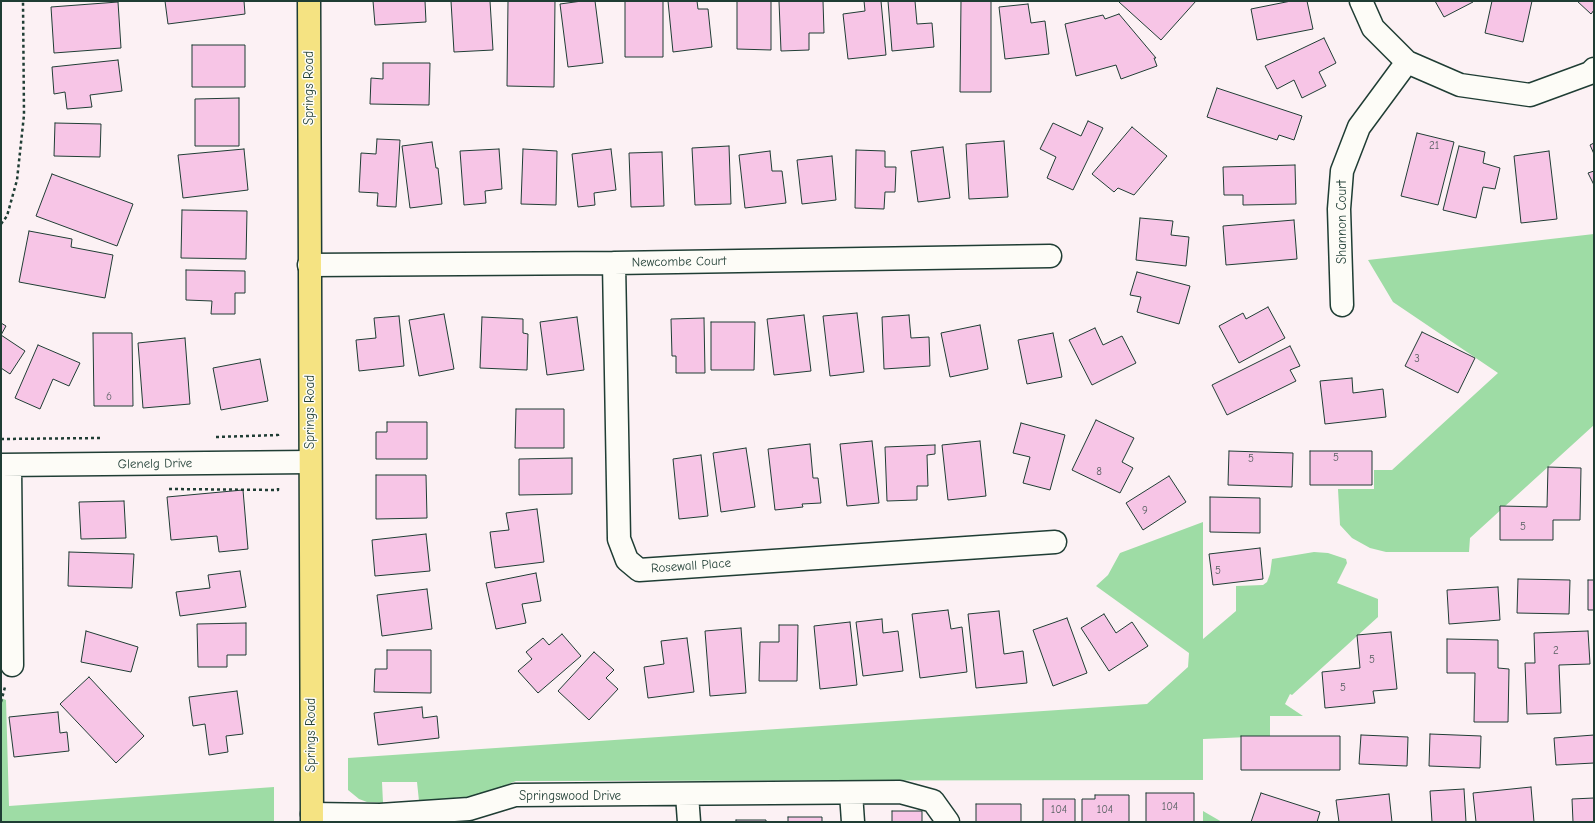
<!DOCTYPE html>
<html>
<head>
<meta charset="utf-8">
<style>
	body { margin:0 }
	#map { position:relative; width:1595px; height:823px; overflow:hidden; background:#fcf1f4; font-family:"Comic Neue",sans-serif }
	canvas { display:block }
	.frame { position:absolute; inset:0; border:2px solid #1f3d34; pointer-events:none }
</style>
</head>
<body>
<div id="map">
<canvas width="1595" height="823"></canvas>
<div class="frame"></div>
</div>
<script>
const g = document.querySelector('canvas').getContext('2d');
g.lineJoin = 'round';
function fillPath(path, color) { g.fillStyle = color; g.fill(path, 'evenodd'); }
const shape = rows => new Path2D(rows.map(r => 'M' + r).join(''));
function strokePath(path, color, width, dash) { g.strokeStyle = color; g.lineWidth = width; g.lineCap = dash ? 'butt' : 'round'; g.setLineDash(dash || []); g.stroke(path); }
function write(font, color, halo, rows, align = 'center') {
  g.font = font + ' "Comic Neue",sans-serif'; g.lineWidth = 3; g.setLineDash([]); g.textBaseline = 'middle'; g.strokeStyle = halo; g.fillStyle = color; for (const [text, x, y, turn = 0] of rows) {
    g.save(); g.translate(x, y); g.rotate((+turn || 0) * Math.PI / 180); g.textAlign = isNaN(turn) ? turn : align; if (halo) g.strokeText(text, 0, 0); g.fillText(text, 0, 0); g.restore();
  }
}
fillPath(shape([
	[1594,234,1594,425,1470,538,1469,552,1386,552,1370,548,1352,538,1340,525,1338,489,1374,489,1374,470,1392,470,1498,373,1393,302,1368,260],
	[1203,522,1203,639,1236,611,1236,586,1263,585,1267,582,1270,574,1272,559,1314,552,1328,553,1346,559,1347,563,1337,583,1378,599,1378,617,1292,695,1290,694,1285,704,1303,716,1270,716,1270,736,1203,739,1203,780,516,781,478,796,419,801,417,782,382,782,383,803,367,802,359,799,348,790,348,758,1147,704,1188,667,1189,653,1096,586,1108,575,1120,553],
	[1,698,6,700,9,806,274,787,274,822,1,822],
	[1203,811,1222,822,1203,822]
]), '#9edca5');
const building = shape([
	[165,1,244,1,245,14,168,24,165,1],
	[373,1,425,1,426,22,375,25,373,1],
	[451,1,490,1,493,50,454,52,451,1],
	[508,1,555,1,554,87,507,86,508,1],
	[582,1,595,1,603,63,568,67,560,4,582,1],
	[625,1,663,1,663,57,625,57,625,1],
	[668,1,697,1,698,9,708,9,712,47,673,52,668,1],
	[737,1,771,1,771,50,737,49,737,1],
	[779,1,823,1,824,33,809,33,809,50,781,51,779,1],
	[864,1,881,1,886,55,848,59,843,14,865,11,864,1],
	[888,1,915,1,917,24,932,23,934,47,892,51,888,1],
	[961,1,991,1,991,92,960,92,961,1],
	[1120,1,1196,1,1161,40,1119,2,1120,1],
	[1291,1,1307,1,1313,29,1257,40,1251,9,1291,1],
	[1435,1,1472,1,1473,2,1444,17,1435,1],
	[1492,1,1532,1,1523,42,1485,33,1492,1],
	[1577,1,1594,1,1594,10,1591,14,1577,1],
	[118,2,121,48,54,53,51,7,118,2],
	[1028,4,1031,23,1045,21,1049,54,1005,59,999,7,1028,4],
	[1119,14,1156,58,1154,58,1157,66,1121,79,1116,65,1076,76,1065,24,1103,15,1105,19,1119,14],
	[1324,38,1336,63,1319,72,1326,86,1302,98,1294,80,1277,89,1265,66,1324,38],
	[192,45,245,45,245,87,192,87,192,45],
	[118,60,122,91,90,95,92,107,67,109,65,92,54,94,52,67,118,60],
	[383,63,430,63,429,105,370,104,371,78,383,79,383,63],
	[1217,88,1302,116,1294,140,1279,135,1277,140,1207,117,1217,88],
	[239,98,239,146,195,146,195,99,239,98],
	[1088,121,1103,128,1073,190,1047,178,1056,157,1040,149,1053,123,1081,136,1088,121],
	[55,123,101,124,100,157,54,156,55,123],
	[1132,127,1167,156,1134,195,1118,188,1114,192,1092,174,1132,127],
	[1417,133,1454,142,1438,205,1401,196,1417,133],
	[377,139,400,140,396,207,377,206,378,193,359,192,361,153,376,154,377,139],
	[1004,141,1008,197,969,199,966,144,1004,141],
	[432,142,436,168,438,168,442,204,410,208,402,146,432,142],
	[1594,143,1594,154,1590,145,1594,143],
	[729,146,731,204,695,205,692,148,729,146],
	[1459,146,1485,152,1483,163,1500,168,1495,189,1483,187,1476,218,1443,210,1459,146],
	[943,147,950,198,918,202,911,151,943,147],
	[244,149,248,190,183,198,178,155,244,149],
	[499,149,502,189,485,191,486,203,464,205,460,151,499,149],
	[523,149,557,151,556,205,521,204,523,149],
	[611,149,616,190,594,193,595,205,578,207,572,154,611,149],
	[856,150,885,151,885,167,896,167,895,192,885,192,884,209,855,208,856,150],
	[770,151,772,171,782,171,786,203,745,208,739,155,770,151],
	[1549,151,1557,219,1521,223,1514,156,1549,151],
	[662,152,664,206,631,207,629,153,662,152],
	[832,156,836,200,802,204,797,160,832,156],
	[1295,165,1296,204,1243,205,1243,195,1224,195,1223,167,1295,165],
	[1594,171,1594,185,1588,173,1594,171],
	[52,174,133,204,117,246,36,216,52,174],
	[182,210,247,211,246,259,181,258,182,210],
	[1140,218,1173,221,1171,235,1189,237,1186,266,1136,260,1140,218],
	[1294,220,1297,259,1226,265,1223,226,1294,220],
	[29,231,72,239,71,247,113,255,105,298,19,282,29,231],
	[186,270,245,271,245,293,235,293,235,314,211,314,212,301,186,300,186,270],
	[1137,272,1190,286,1179,324,1137,312,1141,297,1130,295,1137,272],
	[1268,307,1285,338,1239,363,1219,326,1243,313,1246,319,1268,307],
	[857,313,864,372,830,376,823,316,857,313],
	[444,314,454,369,419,376,409,320,444,314],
	[804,315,811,371,774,375,767,319,804,315],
	[909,315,911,338,929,337,930,366,884,369,882,317,909,315],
	[399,316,404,366,359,371,356,340,376,338,374,318,399,316],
	[482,317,523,319,523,333,528,334,527,370,480,368,482,317],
	[577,317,584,370,547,375,540,322,577,317],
	[704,318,705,373,676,373,676,356,672,356,671,319,704,318],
	[711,322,755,322,754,370,711,370,711,322],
	[1,323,6,326,1,335,1,323],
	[980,325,988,369,950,377,941,333,980,325],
	[1095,328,1103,345,1122,336,1136,363,1092,385,1069,340,1095,328],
	[1422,332,1475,358,1458,393,1405,366,1422,332],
	[93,333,132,333,133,406,94,406,93,333],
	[1053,333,1062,377,1027,384,1018,340,1053,333],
	[1,335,25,351,10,374,1,368,1,335],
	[185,338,190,404,143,408,138,343,185,338],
	[38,345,80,363,69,386,53,379,40,409,15,398,38,345],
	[1290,346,1300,366,1290,370,1296,381,1227,415,1212,385,1290,346],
	[260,359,268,401,221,410,213,368,260,359],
	[1352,378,1353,393,1383,389,1386,417,1325,424,1320,381,1352,378],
	[516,409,564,409,564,448,515,448,516,409],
	[1096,420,1134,438,1122,462,1133,468,1120,493,1072,470,1096,420],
	[387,422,427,422,427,459,376,459,376,432,387,432,387,422],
	[1021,423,1065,435,1050,490,1023,483,1030,457,1013,453,1021,423],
	[872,441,879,503,847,506,840,444,872,441],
	[980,441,986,496,948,500,942,445,980,441],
	[810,444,813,478,818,478,821,503,802,504,803,507,775,510,768,449,810,444],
	[935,445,935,454,927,455,928,486,917,486,917,500,887,501,885,447,935,445],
	[746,448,755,507,721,512,713,453,746,448],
	[1229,451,1293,453,1292,487,1228,485,1229,451],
	[1310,451,1372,451,1372,485,1310,485,1310,451],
	[701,455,708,516,679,519,673,459,701,455],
	[572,458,572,494,519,495,519,459,572,458],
	[1548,467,1581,468,1580,520,1553,520,1553,540,1500,540,1500,506,1547,507,1548,467],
	[376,475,426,475,427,518,376,519,376,475],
	[1169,476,1186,502,1143,530,1126,503,1169,476],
	[243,490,248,549,219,552,217,536,171,540,167,497,243,490],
	[1210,497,1260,498,1260,533,1210,532,1210,497],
	[124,501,126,538,81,539,79,502,124,501],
	[537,509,544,562,495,568,490,532,509,530,506,513,537,509],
	[426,534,430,571,375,576,372,540,426,534],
	[1260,548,1263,579,1213,585,1209,554,1260,548],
	[69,552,134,554,132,588,68,586,69,552],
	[240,571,246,607,180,616,176,592,210,588,208,575,240,571],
	[536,573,541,601,522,604,526,623,496,629,486,583,536,573],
	[1518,579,1570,580,1569,614,1517,613,1518,579],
	[1588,580,1594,580,1594,610,1588,610,1588,580],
	[1498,587,1500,620,1449,624,1447,590,1498,587],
	[427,589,432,629,382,636,377,595,427,589],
	[948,610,951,629,962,627,967,672,920,678,912,614,948,610],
	[999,611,1004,654,1023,651,1027,683,976,688,968,614,999,611],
	[1104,614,1116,633,1132,622,1148,646,1109,671,1081,628,1104,614],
	[1067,618,1087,673,1053,686,1033,630,1067,618],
	[882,619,883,633,898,631,903,671,863,676,856,622,882,619],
	[850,622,857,685,820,689,814,626,850,622],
	[246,623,246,655,227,655,227,667,198,667,197,624,246,623],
	[779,625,798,625,797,681,759,681,760,642,779,642,779,625],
	[741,628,746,693,710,696,705,631,741,628],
	[86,631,138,647,131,672,81,662,86,631],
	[1588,631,1590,664,1559,665,1561,713,1527,714,1525,663,1535,663,1534,633,1588,631],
	[1391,632,1397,689,1373,691,1375,703,1325,708,1322,672,1360,668,1357,635,1391,632],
	[562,634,581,656,538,693,518,671,532,659,526,652,543,638,549,645,562,634],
	[687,638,694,692,648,698,644,667,664,664,661,641,687,638],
	[1447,639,1498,640,1498,668,1509,669,1508,722,1474,722,1475,673,1447,673,1447,639],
	[387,650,431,650,431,693,374,692,375,669,387,669,387,650],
	[594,652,614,670,606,678,618,689,589,720,558,691,594,652],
	[89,677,144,736,116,763,60,704,89,677],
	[237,691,243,734,226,736,228,752,209,755,205,724,193,726,189,697,237,691],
	[422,707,423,718,437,716,439,738,378,745,374,713,422,707],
	[58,712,60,733,67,732,69,751,14,757,9,717,58,712],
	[1430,734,1481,736,1480,768,1429,766,1430,734],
	[1361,735,1408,737,1407,766,1359,764,1361,735],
	[1594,735,1594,763,1556,765,1554,738,1594,735],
	[1241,736,1340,736,1340,770,1241,770,1241,736],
	[1531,787,1534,822,1476,822,1473,793,1531,787],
	[1464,789,1466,822,1432,822,1430,791,1464,789],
	[1146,793,1194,793,1194,822,1146,822,1146,793],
	[1261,793,1320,812,1317,822,1251,822,1261,793],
	[1389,794,1392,822,1339,822,1336,800,1389,794],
	[1095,795,1129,795,1129,822,1082,822,1082,799,1095,799,1095,795],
	[1594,798,1594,822,1573,822,1572,799,1594,798],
	[1043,799,1075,799,1075,822,1039,822,1043,821,1043,799],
	[976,804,1021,804,1021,822,976,822,976,804],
	[892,811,922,811,922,822,892,822,892,811],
	[788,817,822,817,822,822,788,822,788,817],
	[736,820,766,820,766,822,736,822,736,820]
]);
fillPath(building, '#f7c5e6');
strokePath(building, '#1f3d34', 1);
const minor = shape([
	[1361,1,1373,28,1407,62,1460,85,1530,95,1590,73,1594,69],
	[614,263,619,539,627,560,639,570,1055,542],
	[309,265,614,263,1050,256],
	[1342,305,1339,209,1342,171,1359,127,1407,62],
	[1,465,310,462],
	[10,465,12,665],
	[851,793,853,822],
	[687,795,689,822],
	[312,814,380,815,469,809,515,795,900,792,933,801,948,822]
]);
const major = shape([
	[309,1,312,822]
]);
strokePath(minor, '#1f3d34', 25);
strokePath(major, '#1f3d34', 25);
strokePath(shape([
	[1,224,7,216,17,180,24,115,23,1],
	[216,437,278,435,278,438],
	[1,439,101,438],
	[169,489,278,490,278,485],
	[1,702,5,687]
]), '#1f3d34', 2.5, [3, 3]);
strokePath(minor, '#fdfcf7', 22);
strokePath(major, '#f5e382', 22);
write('11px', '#555f60', null, [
	["21",1434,146],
	["3",1417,359],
	["6",109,397],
	["5",1336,458],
	["5",1251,459],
	["8",1099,472],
	["9",1145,511],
	["5",1523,527],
	["5",1218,571],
	["2",1556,651],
	["5",1372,660],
	["5",1343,688],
	["104",1170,807],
	["104",1059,810],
	["104",1105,810]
]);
write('13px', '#1f3d34', '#fdfcf7', [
	["Springs Road",309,88,-90],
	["Shannon Court",1342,222,-90],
	["Newcombe Court",679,262,-1],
	["Springs Road",310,412,-90],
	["Glenelg Drive",155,464,-1],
	["Rosewall Place",691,566,-4],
	["Springs Road",311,735,-90],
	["Springswood Drive",570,796]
]);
</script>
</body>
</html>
